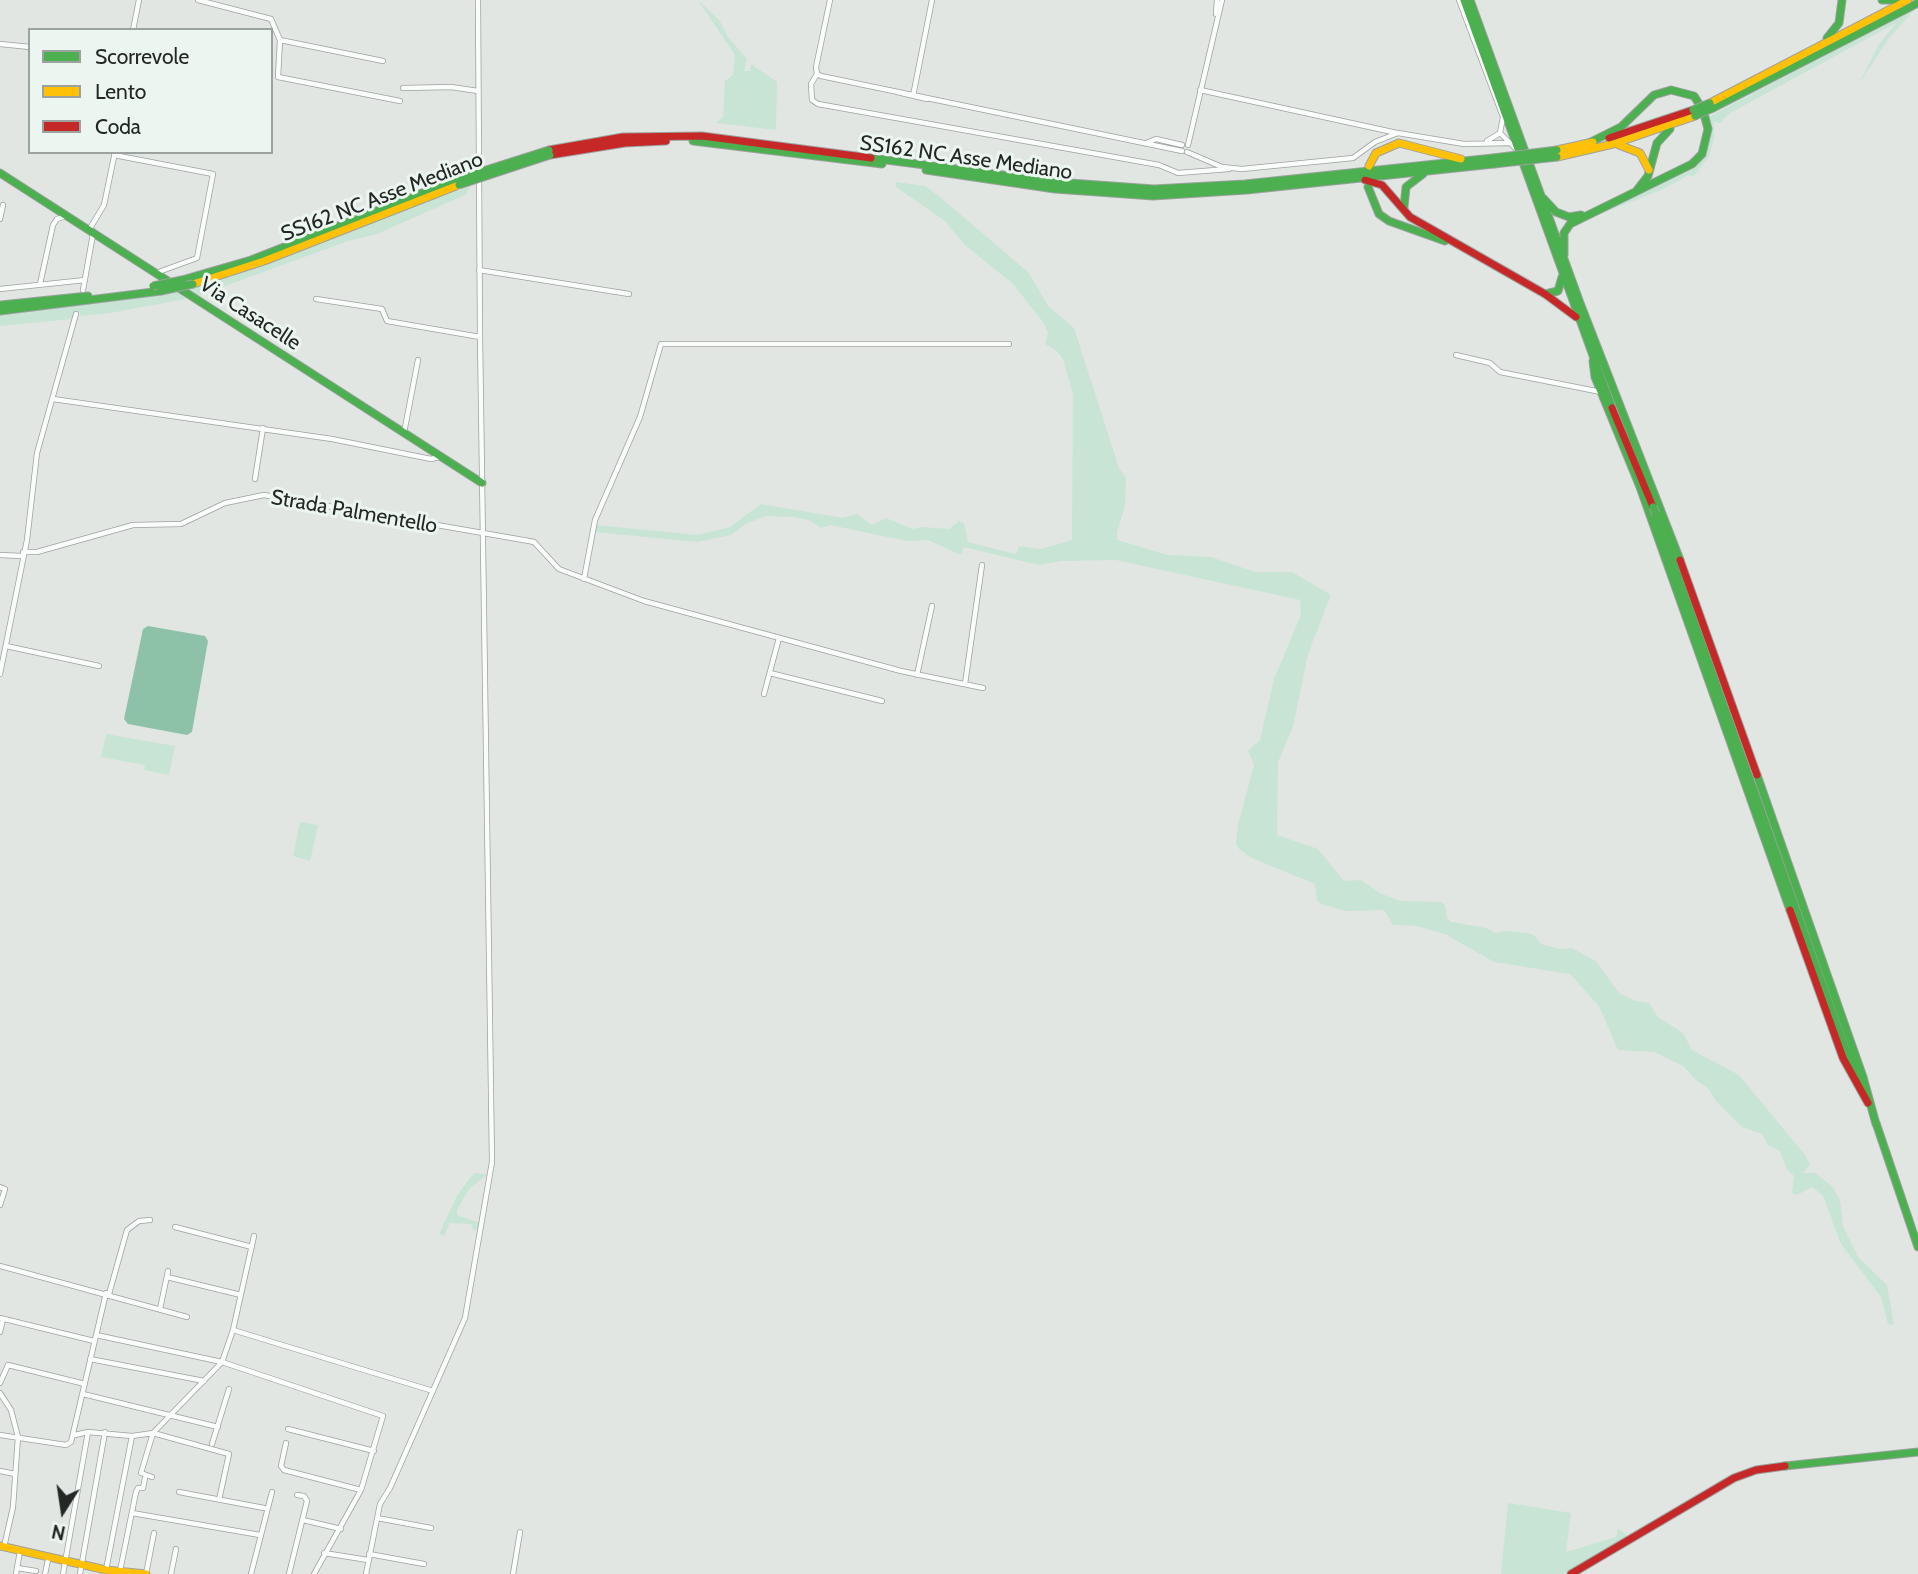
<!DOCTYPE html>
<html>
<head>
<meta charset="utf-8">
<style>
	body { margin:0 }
	#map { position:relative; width:1918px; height:1574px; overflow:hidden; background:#e1e6e3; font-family:Cabin,sans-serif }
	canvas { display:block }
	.legend { position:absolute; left:28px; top:28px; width:245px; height:126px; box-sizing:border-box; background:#ecf6f0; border:2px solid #9ca39f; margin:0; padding:9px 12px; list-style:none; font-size:21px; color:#232725 }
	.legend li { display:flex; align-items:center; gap:14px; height:35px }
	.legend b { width:35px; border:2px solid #9ca39f }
	.north { position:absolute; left:28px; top:1476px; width:70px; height:70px; -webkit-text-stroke:5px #ecf6f0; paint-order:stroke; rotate:192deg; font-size:19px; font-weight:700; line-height:28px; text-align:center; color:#232725 }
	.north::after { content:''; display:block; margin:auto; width:24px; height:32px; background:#232725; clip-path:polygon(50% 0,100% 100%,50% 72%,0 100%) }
</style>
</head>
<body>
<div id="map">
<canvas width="1918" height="1574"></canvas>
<ul class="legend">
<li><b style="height:9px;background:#4caf50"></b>Scorrevole</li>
<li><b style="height:9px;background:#ffc107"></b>Lento</li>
<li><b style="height:9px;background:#c62828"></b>Coda</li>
</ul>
<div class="north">N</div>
</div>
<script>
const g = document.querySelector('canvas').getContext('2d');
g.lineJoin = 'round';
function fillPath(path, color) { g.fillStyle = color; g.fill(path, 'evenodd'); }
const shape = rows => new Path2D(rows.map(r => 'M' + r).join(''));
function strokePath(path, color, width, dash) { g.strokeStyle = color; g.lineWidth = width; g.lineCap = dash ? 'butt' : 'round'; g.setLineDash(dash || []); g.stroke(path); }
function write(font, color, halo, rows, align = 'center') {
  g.font = font + ' Cabin,sans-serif'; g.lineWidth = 6; g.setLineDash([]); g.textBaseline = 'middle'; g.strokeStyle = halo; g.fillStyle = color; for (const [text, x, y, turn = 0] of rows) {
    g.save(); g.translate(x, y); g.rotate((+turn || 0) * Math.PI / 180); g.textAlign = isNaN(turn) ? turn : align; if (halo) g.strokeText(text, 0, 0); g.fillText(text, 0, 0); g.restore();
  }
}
fillPath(shape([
	[698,0,720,21,728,37,747,59,744,71,750,71,751,64,777,82,776,130,716,123,723,117,725,81,733,75,735,55],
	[1916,8,1889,38,1859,84,1878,46,1896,23,1730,113,1720,123,1714,122,1714,139,1709,157,1693,177,1689,175,1661,190,1575,224,1695,165,1708,117],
	[896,182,925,186,939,196,1029,273,1048,306,1074,328,1119,468,1126,478,1125,506,1117,532,1117,540,1168,555,1211,557,1255,572,1292,572,1331,595,1308,654,1293,727,1278,762,1277,835,1318,849,1344,881,1361,880,1380,893,1400,901,1441,902,1445,905,1447,918,1451,922,1486,928,1495,933,1506,931,1529,933,1534,935,1541,944,1560,949,1572,948,1596,961,1619,993,1636,1001,1649,1003,1658,1017,1683,1033,1692,1050,1739,1075,1805,1155,1810,1165,1803,1173,1815,1173,1832,1186,1840,1200,1843,1226,1858,1257,1887,1285,1894,1325,1888,1324,1881,1297,1841,1244,1823,1196,1812,1187,1797,1195,1792,1193,1794,1176,1787,1169,1780,1151,1768,1145,1762,1134,1742,1127,1716,1101,1708,1088,1698,1082,1683,1066,1655,1052,1618,1050,1599,1006,1570,974,1494,962,1445,934,1417,926,1393,925,1384,910,1345,911,1322,904,1317,901,1315,884,1252,858,1239,849,1236,844,1238,825,1254,765,1248,751,1260,740,1274,679,1301,615,1300,600,1116,560,1062,561,1039,565,964,547,961,555,928,540,907,541,830,525,821,528,809,520,793,517,766,516,746,524,731,535,697,542,594,532,595,525,697,535,730,527,761,504,843,518,857,514,872,525,886,518,913,529,921,527,949,529,959,521,964,523,968,542,1016,554,1019,546,1041,549,1072,540,1073,394,1063,359,1056,350,1045,344,1048,333,1043,322,1013,284,965,245,945,221,896,187],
	[471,186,465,195,377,234,348,241,195,297,186,289],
	[177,291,186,299,110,313,80,316,80,312,74,312,72,319,0,326,0,314],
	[106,734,175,746,169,775,144,770,145,765,101,757],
	[300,822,318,825,310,861,293,856],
	[474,1173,488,1174,469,1189,457,1210,457,1215,480,1223,479,1229,473,1230,471,1224,450,1223,444,1236,439,1234,458,1194],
	[1508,1503,1571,1513,1566,1552,1616,1537,1618,1528,1629,1537,1563,1574,1501,1574]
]), '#c8e4d5');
fillPath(shape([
	[148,626,205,636,208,641,192,732,187,735,128,724,124,719,143,629]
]), '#8ec2a8');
const street = shape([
	[198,0,271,19,280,40,278,77,400,101],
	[830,0,816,67,817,74,821,76,1182,151],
	[1459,0,1503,117,1500,133,1487,141],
	[1216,14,1217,0],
	[133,30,139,0],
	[280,40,383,61],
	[0,44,30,47],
	[817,74,811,84,812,100,818,104,1159,165,1178,173,1229,169],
	[403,88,451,87,478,91],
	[1200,90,1397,133],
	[897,92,927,99],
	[913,96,932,0],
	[1500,133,1519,152],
	[1146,143,1156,139,1182,145],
	[1188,145,1222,0],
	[1187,152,1222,167,1242,169,1353,158,1375,142,1398,133,1464,144,1509,143],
	[114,155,213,174,197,258,156,273],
	[0,219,3,205],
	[89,230,104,205,115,152],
	[479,270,629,294],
	[40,284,53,225,57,219,66,216],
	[0,289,85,280],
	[83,290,93,234],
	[316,299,382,309,387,321,480,337],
	[1456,355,1490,363,1500,372,1601,392],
	[53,399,332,439,431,459,439,457],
	[404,433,418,360],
	[255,479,263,428],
	[23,552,37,552,133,525,181,524,225,503,264,495,529,541,534,542,559,569,644,601,901,671,983,688],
	[0,555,22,556],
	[584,579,595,520,640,417,661,344,1009,344],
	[6,646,99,666],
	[770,673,882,701],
	[0,674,27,540,37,453,76,314],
	[917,675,932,606],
	[965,684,982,565],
	[764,694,779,638],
	[0,1187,5,1189,0,1205],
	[175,1227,252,1247],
	[0,1266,187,1317],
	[167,1277,241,1295],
	[109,1294,127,1230,139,1221,150,1220],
	[160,1309,168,1271],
	[0,1318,94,1341],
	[233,1330,433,1391],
	[0,1332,3,1319],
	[96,1335,222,1362,383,1416,361,1490,314,1574],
	[90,1359,204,1381],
	[0,1383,8,1365,85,1384],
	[0,1393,11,1410,18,1437,13,1507,4,1547],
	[83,1394,218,1427],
	[288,1429,374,1451],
	[0,1435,66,1445,71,1442,106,1293],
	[75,1435,88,1432,132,1436,153,1433,229,1454,219,1500],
	[286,1443,281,1466,284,1470,361,1490],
	[212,1444,229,1389],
	[0,1471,15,1474],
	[152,1477,141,1473,153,1433,222,1362,233,1330,254,1236],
	[179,1492,264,1508],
	[132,1513,260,1535],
	[377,1518,431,1528],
	[303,1520,341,1529],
	[324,1553,368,1560],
	[369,1554,424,1564],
	[17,1568,36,1571],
	[106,1570,132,1436],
	[120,1571,136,1492,138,1488,143,1488,145,1478],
	[16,1574,20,1551],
	[45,1574,48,1560],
	[63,1574,88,1432],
	[80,1574,105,1432],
	[146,1574,154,1533],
	[171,1574,176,1549],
	[251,1574,272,1492],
	[289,1574,307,1501,304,1496,297,1495],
	[366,1574,380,1504,390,1488,465,1318,492,1162,480,337,478,0],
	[513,1574,520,1532]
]);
const fast = shape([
	[1464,0,1612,408],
	[1470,0,1580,303,1680,560],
	[1882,0,1901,0],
	[1827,38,1839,23,1842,0],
	[1713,108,1918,3],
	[693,141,882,164],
	[871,158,1056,182,1154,189,1245,184,1493,158],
	[926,170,1055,189,1153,196,1247,190,1494,164],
	[0,173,482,483],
	[1368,187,1379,214,1389,221,1445,241],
	[1637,190,1648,176,1657,143,1670,129],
	[1543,198,1556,212,1569,217,1581,215],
	[1404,207,1406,187,1423,174],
	[1564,255,1564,233,1570,224,1692,164,1702,154,1708,129,1703,110,1694,96,1671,90,1654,95,1621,127,1589,143],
	[182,280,251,260,458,179],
	[1545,294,1558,291,1562,277],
	[0,305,88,296],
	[0,311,161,291],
	[1593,361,1595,377,1640,487,1790,910],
	[1656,514,1845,1048,1862,1087],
	[1757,775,1863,1077,1876,1124],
	[1876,1123,1918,1247],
	[1785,1466,1918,1452]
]);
const slow = shape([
	[1710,103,1908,0],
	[1619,145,1640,153,1649,170],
	[1557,150,1593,142],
	[1557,157,1613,144,1695,116],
	[1369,166,1376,153,1399,143,1461,159],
	[193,284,264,261,456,186],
	[0,1546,106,1570,146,1574]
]);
const jam = shape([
	[1609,138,1693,110],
	[549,150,623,137,702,136,871,158],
	[550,155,625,143,666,141],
	[1365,180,1382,185,1410,217,1545,294,1576,317],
	[1612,408,1653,507],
	[1680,560,1757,775],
	[1790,910,1843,1058,1868,1103],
	[1571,1574,1734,1478,1756,1470,1785,1466]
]);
strokePath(street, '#9da19f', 6);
strokePath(fast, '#9da19f', 9);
strokePath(slow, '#9da19f', 9);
strokePath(jam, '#9da19f', 9);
strokePath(street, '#fafbfb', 4.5);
strokePath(fast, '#4caf50', 7);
strokePath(slow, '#ffc107', 7);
strokePath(jam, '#c62828', 7);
const fastBridge = shape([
	[1693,110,1710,103],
	[1695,116,1713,108],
	[1493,158,1557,150],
	[1494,164,1557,157],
	[458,179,549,150],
	[459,185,550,155],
	[153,286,182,280],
	[161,291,193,284],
	[1653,507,1656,514]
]);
strokePath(fastBridge, '#9da19f', 9, []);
strokePath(fastBridge, '#4caf50', 7);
write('21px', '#232725', '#ecf6f0', [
	["SS162 NC Asse Mediano",966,158,8],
	["SS162 NC Asse Mediano",382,197,-21],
	["Via Casacelle",250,314,33],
	["Strada Palmentello",354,512,10]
]);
</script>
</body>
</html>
